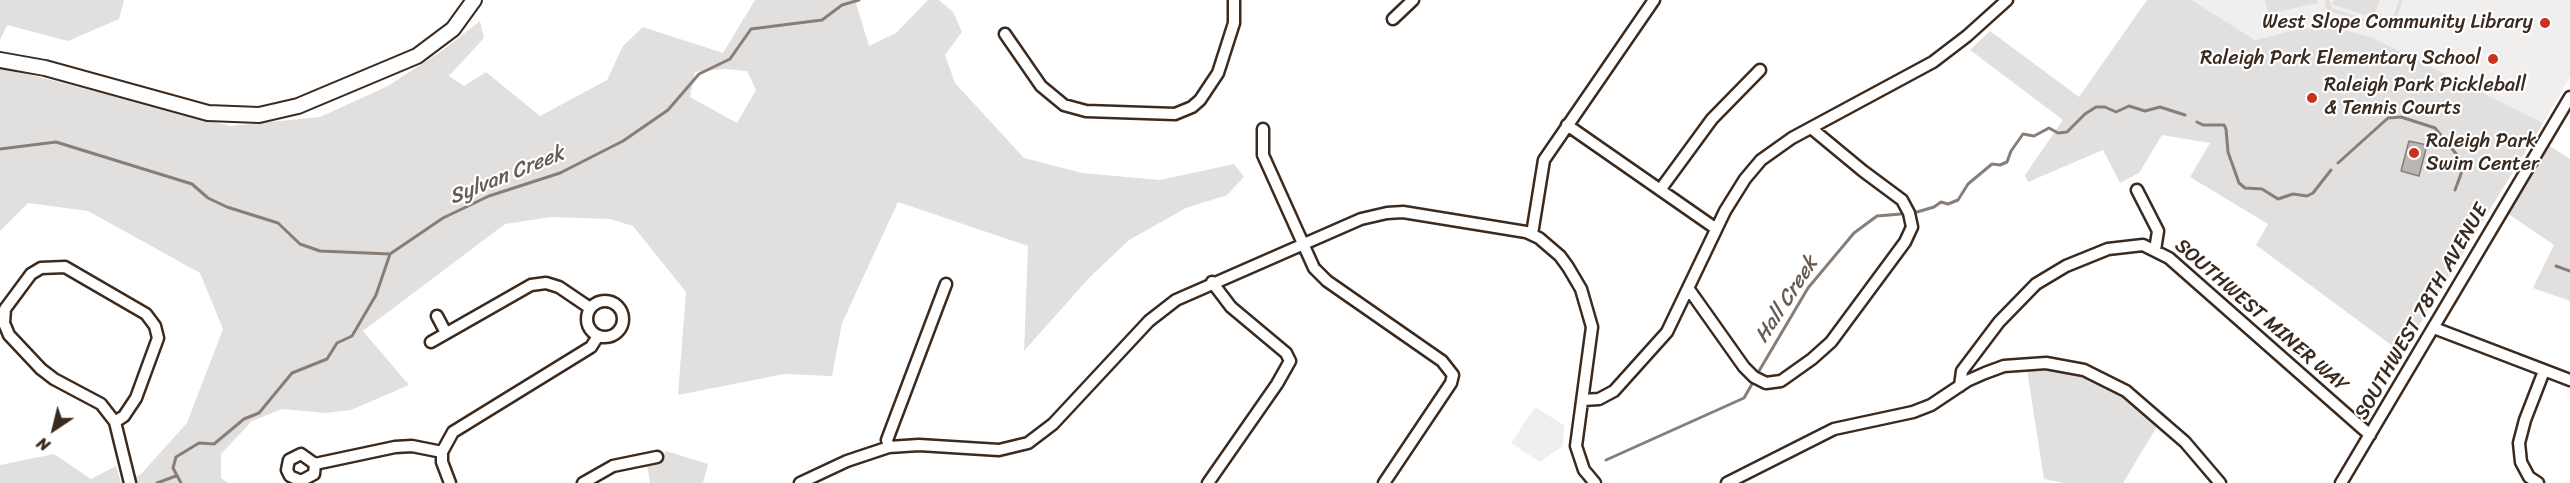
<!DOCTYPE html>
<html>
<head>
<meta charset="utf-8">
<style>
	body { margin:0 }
	#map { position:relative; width:2570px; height:483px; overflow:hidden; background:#fff; font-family:Sriracha,sans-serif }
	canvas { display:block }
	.north { position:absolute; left:24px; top:399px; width:60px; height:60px; -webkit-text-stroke:4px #fff; paint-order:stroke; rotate:215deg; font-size:16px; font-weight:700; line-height:24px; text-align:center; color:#3b2a1e }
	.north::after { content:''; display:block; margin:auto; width:21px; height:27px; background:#3b2a1e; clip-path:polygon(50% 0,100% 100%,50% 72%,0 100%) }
</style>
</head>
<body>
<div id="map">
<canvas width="2570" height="483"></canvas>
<div class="north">N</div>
</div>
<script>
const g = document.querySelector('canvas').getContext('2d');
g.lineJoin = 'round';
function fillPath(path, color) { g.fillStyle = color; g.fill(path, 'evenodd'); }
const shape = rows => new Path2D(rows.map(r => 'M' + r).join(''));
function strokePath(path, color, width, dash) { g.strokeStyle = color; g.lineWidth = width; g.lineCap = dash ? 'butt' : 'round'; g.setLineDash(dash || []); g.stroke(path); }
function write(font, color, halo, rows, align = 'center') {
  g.font = font + ' Sriracha,sans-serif'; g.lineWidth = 4.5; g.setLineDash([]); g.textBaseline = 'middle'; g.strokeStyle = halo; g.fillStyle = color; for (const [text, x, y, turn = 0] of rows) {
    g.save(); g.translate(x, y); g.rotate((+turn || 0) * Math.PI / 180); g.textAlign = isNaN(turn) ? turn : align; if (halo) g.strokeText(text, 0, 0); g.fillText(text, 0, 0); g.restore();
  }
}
fillPath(shape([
	[2192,0,2570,0,2570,77,2543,123,2373,38,2299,29,2255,40],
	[1535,407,1564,425,1563,446,1540,462,1511,443]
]), '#f1efee');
fillPath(shape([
	[0,0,124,0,119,19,68,41,7,25,0,40],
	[755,0,855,0,869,46,896,33,928,0,939,0,953,12,962,32,945,55,955,83,1024,158,1082,173,1160,180,1234,164,1244,177,1227,195,1186,208,1129,240,1088,279,1024,351,1028,246,898,202,842,323,832,376,784,374,678,395,686,292,633,226,610,219,551,217,505,224,363,331,409,385,351,410,325,413,282,409,252,421,221,454,221,478,228,483,133,483,131,479,141,474,187,423,223,329,200,273,88,211,28,203,0,231,0,67,230,126,320,117,388,86,443,50,480,21,484,38,449,76,464,86,486,72,540,116,607,80,623,46,643,27,723,53],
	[725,69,747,71,756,90,737,123,690,97,695,72],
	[2147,0,2192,0,2255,40,2299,29,2336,28,2373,38,2543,123,2402,353,2256,245,2268,224,2190,177,2210,143,2162,135,2139,173,2120,183,2103,150,2028,182,2025,175,2063,120,1970,50,1990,31,2079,97],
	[2265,0,2317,0,2317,3,2268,14],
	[2325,0,2329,0,2332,8,2386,26,2391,23,2399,0,2403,0,2394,25,2385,29,2329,11,2326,8],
	[2334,0,2380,0,2373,18,2332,4],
	[2547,144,2570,159,2570,301,2533,288,2554,245,2507,213],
	[2054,369,2083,373,2110,385,2159,423,2123,483,2064,483,2044,479,2027,370],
	[666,451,708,464,703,483,650,483,647,463,660,459],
	[54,454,91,479,116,466,121,483,0,483,0,465]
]), '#e2e0de');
const water = shape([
	[2409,141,2427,145,2419,176,2401,171,2409,141]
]);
fillPath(water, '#bcb6b3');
strokePath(water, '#887e77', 1.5);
strokePath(shape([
	[2197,122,2203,125,2224,125,2226,129,2228,152,2239,183,2245,188,2262,189,2278,199,2293,194,2307,196,2313,193,2331,170],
	[0,149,56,142,192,184,208,198,227,207,278,223,300,244,320,251,390,254],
	[2338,163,2388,118,2401,117,2435,128,2462,161,2461,174,2455,190],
	[1917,212,1934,207,1941,202,1948,204,1958,200,1968,184,1992,164,2000,165,2007,162,2011,151,2023,134,2034,136,2049,128,2058,133,2067,132,2085,114,2096,107,2105,107,2116,112,2129,106,2145,111,2160,107,2185,115],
	[2556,266,2570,271],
	[1759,371,1808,288,1854,233,1877,216,1901,214],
	[1606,460,1744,398,1752,384],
	[157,483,176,476],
	[181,483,173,468,176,457,199,443,214,444,244,419,259,413,292,373,327,359,337,343,352,336,376,295,390,254,443,218,489,196,560,173,623,141,668,110,699,74,730,59,751,29,822,20,842,5,859,0]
]), '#887e77', 3);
const minor = shape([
	[1393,19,1413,0],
	[1005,34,1041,86,1064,105,1086,111,1175,114,1192,107,1200,100,1218,73,1234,23,1234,0],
	[1567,125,1715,228],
	[1263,129,1263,155,1314,268,1327,281,1442,361,1453,375,1451,383,1384,483],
	[1660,190,1712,119,1760,70],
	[2137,190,2158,231,2155,250],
	[1532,234,1544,160,1654,0],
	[1688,288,1744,367,1754,377,1766,383,1781,381,1812,359,1831,342,1905,242,1912,227,1909,213,1902,200,1863,171,1811,128],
	'587 319a18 18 0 1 1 36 0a18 18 0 1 1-36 0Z',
	[437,316,446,333],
	[2434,328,2570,380],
	[431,342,531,285,546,283,559,287,590,308],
	[1960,386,1962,371,1999,322,2036,284,2066,266,2108,249,2143,245,2169,258,2370,435],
	[1583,400,1599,399,1614,391,1667,332,1725,211,1745,179,1761,160,1792,138,1933,62,1967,36,2007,0],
	[115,422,124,416,136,398,158,338,155,326,146,314,65,267,41,268,31,274,5,309,4,323,9,335,41,369,54,379,101,404,115,422,130,483],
	[889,447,887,440,946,284],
	[315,464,314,474,301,481,290,476,287,470,289,460,301,454,315,464,395,447,412,446,442,452],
	[450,483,442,462,442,452,453,432,591,347,598,336],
	[583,483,613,466,657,457],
	[800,483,847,461,889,447,919,445,999,450,1028,443,1053,424,1149,321,1176,300,1361,219,1387,213,1403,212,1526,232,1539,238,1560,256,1568,267,1581,289,1592,327,1576,446,1584,470,1595,483],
	[1208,483,1277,384,1290,361,1286,353,1231,307,1212,282],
	[1727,483,1834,429,1913,412,1931,405,1967,381,1985,373,2004,366,2046,363,2084,370,2126,391,2185,442,2220,483],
	[2341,483,2570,97],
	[2538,483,2529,477,2521,462,2519,443,2525,420,2544,371]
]);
const major = shape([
	[0,60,45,68,208,113,259,115,298,106,417,56,453,29,474,0]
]);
strokePath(minor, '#3b2a1e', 15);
strokePath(major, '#3b2a1e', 18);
strokePath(minor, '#fff', 10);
strokePath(major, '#fff', 14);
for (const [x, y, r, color] of [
	[2545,23,6,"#c8321e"],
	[2493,59,6,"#c8321e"],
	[2312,98,6,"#c8321e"],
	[2414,153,6,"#c8321e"]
]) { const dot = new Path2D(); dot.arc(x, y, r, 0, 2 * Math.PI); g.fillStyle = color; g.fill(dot); strokePath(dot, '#fff', 2); }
write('20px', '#3b2a1e', '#fff', [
	["West Slope Community Library",2533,23],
	["Raleigh Park Elementary School",2481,59],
	["Raleigh Park Pickleball",2324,86,"left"],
	["& Tennis Courts",2324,109,"left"],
	["Raleigh Park",2426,142,"left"],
	["Swim Center",2426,165,"left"]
], 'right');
write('20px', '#3b2a1e', '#fff', [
	["SOUTHWEST 78TH AVENUE",2422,312,-60],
	["SOUTHWEST MINER WAY",2261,316,41]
]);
write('italic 21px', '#685b52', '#fff', [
	["Sylvan Creek",507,176,-22],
	["Hall Creek",1787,300,-57]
]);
</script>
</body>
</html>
